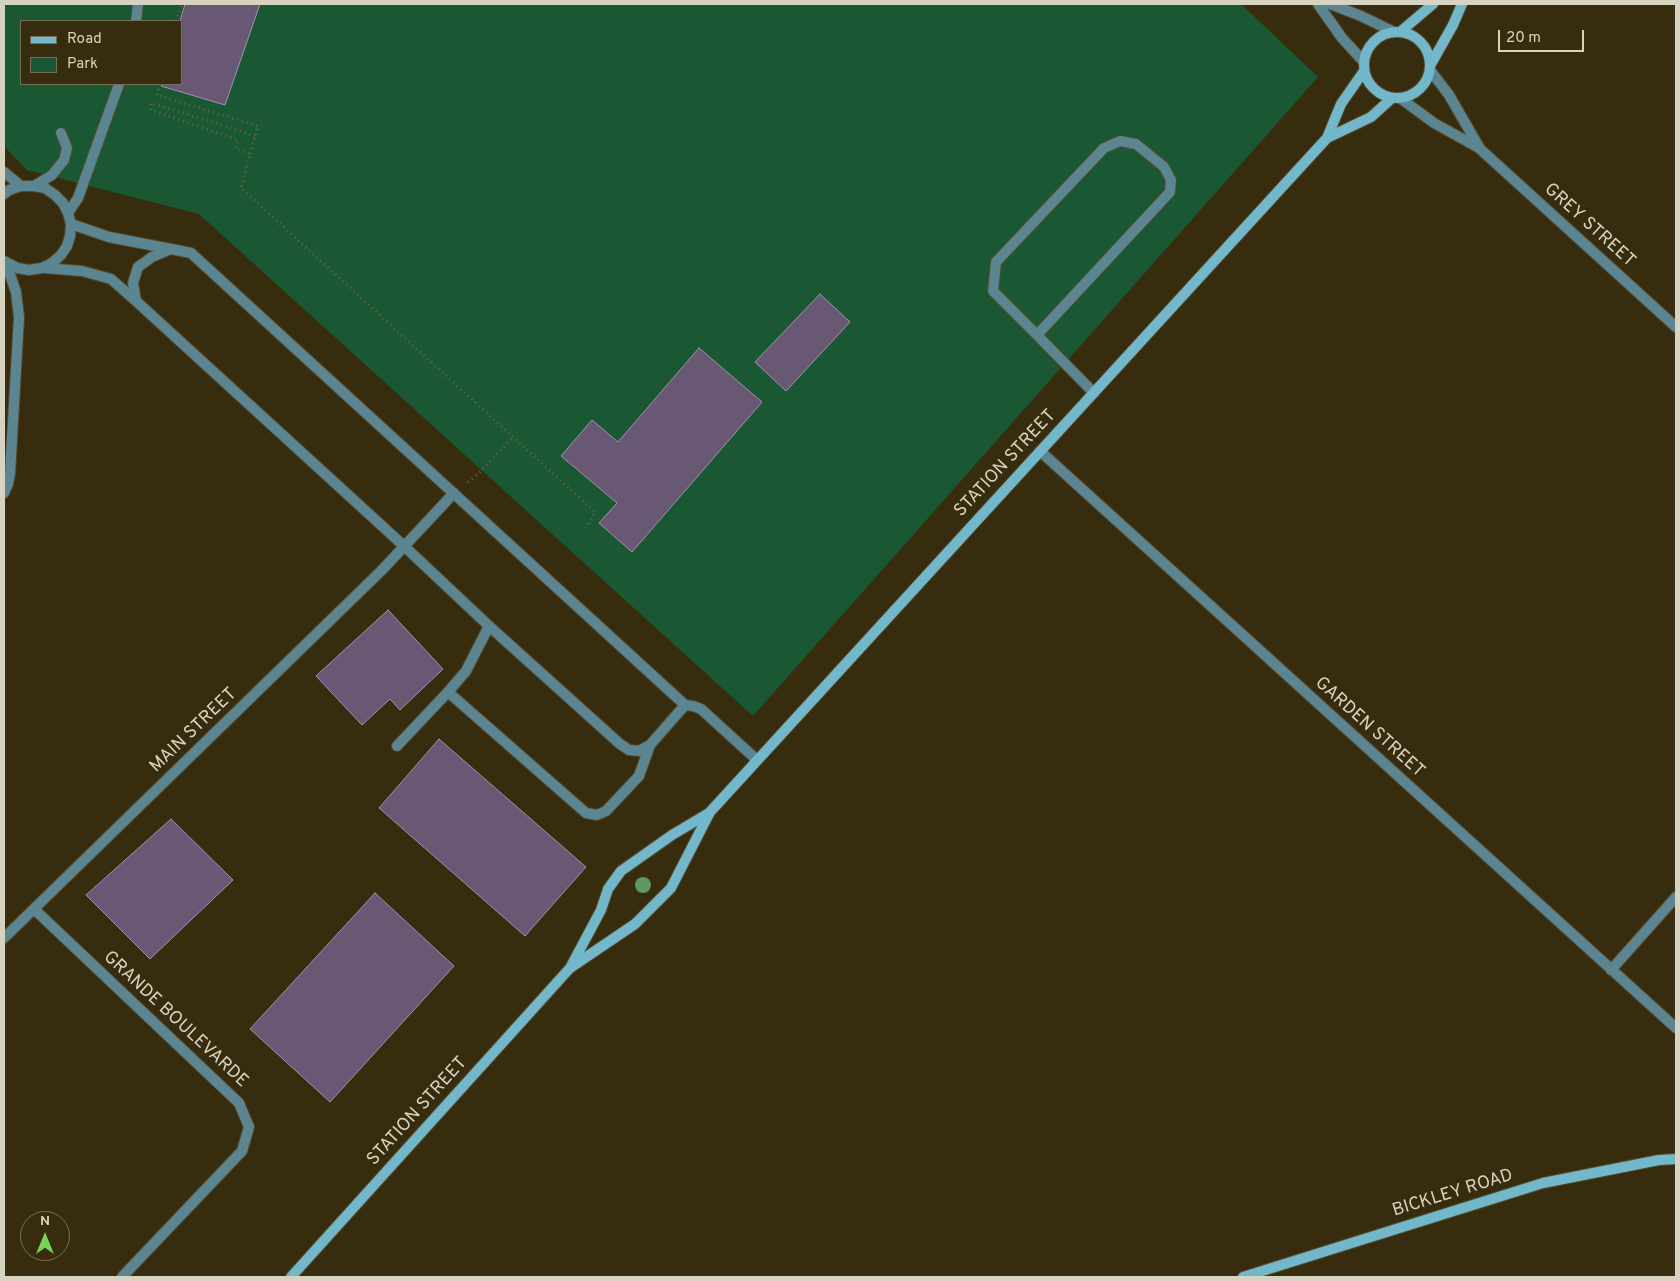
<!DOCTYPE html>
<html>
<head>
<meta charset="utf-8">
<style>
	body { margin:0 }
	#map { position:relative; width:1680px; height:1281px; overflow:hidden; background:#372d0e; font-family:Overpass,sans-serif }
	canvas { display:block }
	.frame { position:absolute; inset:0; border:5px solid #d8d2c1; pointer-events:none }
	.legend { position:absolute; left:20px; top:20px; width:162px; height:65px; box-sizing:border-box; background:#372d0e; border:1px solid #776f56; margin:0; padding:6px 9px; list-style:none; font-size:15px; color:#d8d2c1 }
	.legend li { display:flex; align-items:center; gap:10px; height:25px }
	.legend b { width:25px; border:1px solid #776f56 }
	.north { position:absolute; left:20px; top:1211px; width:50px; height:50px; box-sizing:border-box; background:#372d0e; border:1px solid #776f56; border-radius:50%; rotate:0deg; font-size:14px; font-weight:700; line-height:20px; text-align:center; color:#d8d2c1 }
	.north::after { content:''; display:block; margin:auto; width:18px; height:22px; background:#76d25a; clip-path:polygon(50% 0,100% 100%,50% 72%,0 100%) }
	.scale { position:absolute; left:1498px; top:30px; width:86px; height:22px; box-sizing:border-box; border:2px solid #d8d2c1; border-top:0; padding-left:6px; font-size:15px; line-height:18px; white-space:nowrap; color:#d8d2c1; -webkit-text-stroke:4px #372d0e; paint-order:stroke }
</style>
</head>
<body>
<div id="map">
<canvas width="1680" height="1281"></canvas>
<div class="frame"></div>
<ul class="legend">
<li><b style="height:6px;background:#72b7ca"></b>Road</li>
<li><b style="height:14px;background:#1a5834"></b>Park</li>
</ul>
<div class="north">N</div>
<div class="scale">20 m</div>
</div>
<script>
const g = document.querySelector('canvas').getContext('2d');
g.lineJoin = 'round';
function fillPath(path, color) { g.fillStyle = color; g.fill(path, 'evenodd'); }
const shape = rows => new Path2D(rows.map(r => 'M' + r).join(''));
function strokePath(path, color, width, dash) { g.strokeStyle = color; g.lineWidth = width; g.lineCap = dash ? 'butt' : 'round'; g.setLineDash(dash || []); g.stroke(path); }
function write(font, color, halo, rows, align = 'center') {
  g.font = font + ' Overpass,sans-serif'; g.lineWidth = 5; g.setLineDash([]); g.textBaseline = 'middle'; g.strokeStyle = halo; g.fillStyle = color; for (const [text, x, y, turn = 0] of rows) {
    g.save(); g.translate(x, y); g.rotate((+turn || 0) * Math.PI / 180); g.textAlign = isNaN(turn) ? turn : align; if (halo) g.strokeText(text, 0, 0); g.fillText(text, 0, 0); g.restore();
  }
}
fillPath(shape([
	[4,4,1241,4,1318,77,753,716,199,214,27,170,4,146],
	[21,21,181,21,181,84,21,84]
]), '#1a5834');
const building = shape([
	[185,4,260,4,225,105,161,86,162,84,181,84,181,21,180,21,185,4],
	[820,294,850,322,786,391,755,362,820,294],
	[699,348,762,402,632,552,599,523,617,503,561,456,592,420,618,442,699,348],
	[388,610,443,669,400,710,390,699,362,725,316,676,388,610],
	[439,739,586,867,525,936,379,808,439,739],
	[171,819,233,880,150,959,86,895,171,819],
	[375,893,454,966,330,1102,250,1029,375,893]
]);
fillPath(building, '#685873');
strokePath(building, '#a290af', 1);
const lane = shape([
	[136,21,138,4],
	[4,172,21,186],
	[34,186,52,175,64,160,67,148,61,133],
	[4,194,9,190,21,186,34,186,45,188,55,195,63,203,68,213,71,224,70,236,67,246,61,255,52,263,42,268,29,270,17,268,4,261],
	[68,213,78,198,119,84],
	[71,224,109,237,171,249],
	[171,249,191,253,685,705,650,745,639,751,629,750,620,744,489,626,404,546,136,301,133,283,138,267,152,257,171,249],
	[44,268,82,271,111,279,136,301],
	[1037,335,1170,192,1171,180,1164,167,1136,144,1120,141,1104,148,996,262,993,291,1037,335,1094,393],
	[4,493,8,484,10,474,19,317,16,292,6,263],
	[489,626,466,671,448,692,586,813,597,815,606,811,639,776,650,745],
	[685,705,693,706,701,709,757,760],
	[397,746,448,692],
	[34,909,239,1103,249,1127,242,1151,122,1277],
	[4,938,382,570,454,493]
]);
const street = shape([
	[1318,4,1342,38,1364,62],
	[1330,4,1361,16,1394,32],
	[1430,70,1449,95,1479,147],
	[1400,98,1434,123,1479,148,1676,327],
	[1040,451,1676,1028],
	[1611,970,1676,897]
]);
const secondary = shape([
	'1364 65a33 33 0 1 1 66 0a33 33 0 1 1-66 0Z',
	[1400,32,1433,4],
	[1431,64,1453,25,1462,4],
	[1327,138,1371,117,1392,98],
	[570,968,635,924,671,888,710,812,1327,138,1341,104,1364,71],
	[291,1277,570,968,601,910,608,889,621,871,672,835,709,813],
	[1243,1277,1543,1183,1659,1160,1676,1159]
]);
strokePath(lane, '#544b2e', 12);
strokePath(street, '#544b2e', 12);
strokePath(secondary, '#544b2e', 12);
strokePath(shape([
	[176,21,182,4],
	[160,84,157,95,258,126,250,154],
	[255,136,151,103,151,110,238,140,236,149,250,154,241,188,595,512,586,528],
	[468,482,478,474,514,436]
]), '#6b6248', 3, [1, 4]);
strokePath(lane, '#5b8591', 10);
strokePath(street, '#5b8591', 10);
strokePath(secondary, '#72b7ca', 10);
g.fillStyle = '#609864';
for (const [x, y] of [
	[643,885]
]) { g.beginPath(); g.arc(x, y, 8, 0, 2 * Math.PI); g.fill(); }
write('18px', '#d8d2c1', '#372d0e', [
	["GREY STREET",1589,226,42],
	["STATION STREET",1006,464,-47],
	["GARDEN STREET",1369,728,42],
	["MAIN STREET",194,731,-44],
	["GRANDE BOULEVARDE",175,1020,43],
	["STATION STREET",418,1112,-48],
	["BICKLEY ROAD",1453,1194,-17]
]);
</script>
</body>
</html>
